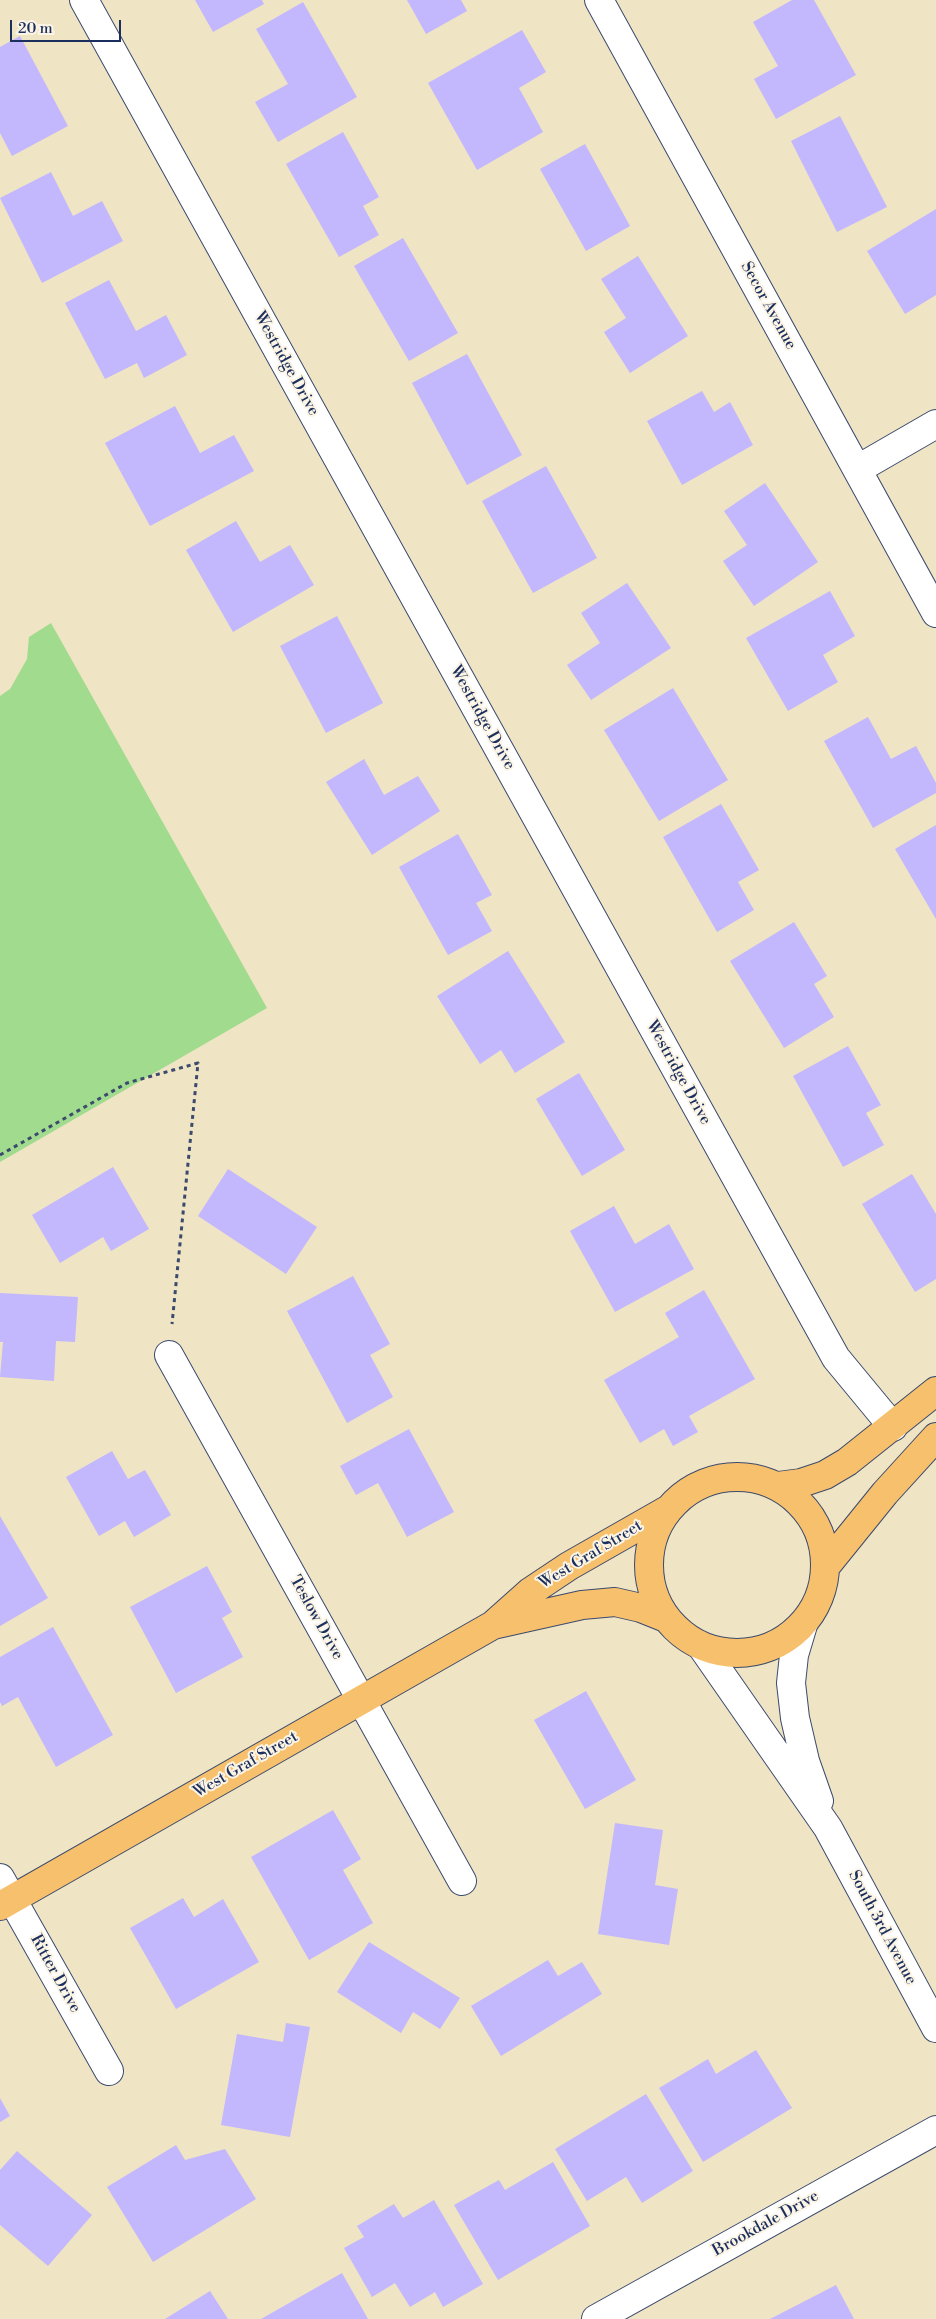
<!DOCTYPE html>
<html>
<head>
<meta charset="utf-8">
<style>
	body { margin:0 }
	#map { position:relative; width:936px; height:2319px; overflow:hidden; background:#efe4c4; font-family:"Libre Bodoni",serif }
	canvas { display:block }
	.scale { position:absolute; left:10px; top:20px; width:111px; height:22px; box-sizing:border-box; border:2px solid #1b2f5e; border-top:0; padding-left:6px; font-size:15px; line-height:18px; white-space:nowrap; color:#1b2f5e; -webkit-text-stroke:4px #fcf5e5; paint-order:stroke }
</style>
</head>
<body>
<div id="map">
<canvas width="936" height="2319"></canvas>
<div class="scale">20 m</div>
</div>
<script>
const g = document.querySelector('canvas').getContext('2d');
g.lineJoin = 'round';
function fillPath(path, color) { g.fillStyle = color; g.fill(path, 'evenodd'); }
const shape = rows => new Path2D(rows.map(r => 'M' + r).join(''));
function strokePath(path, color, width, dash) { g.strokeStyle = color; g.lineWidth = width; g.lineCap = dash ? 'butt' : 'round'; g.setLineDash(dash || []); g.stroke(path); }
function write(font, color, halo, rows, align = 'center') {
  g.font = font + ' "Libre Bodoni",serif'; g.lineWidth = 4; g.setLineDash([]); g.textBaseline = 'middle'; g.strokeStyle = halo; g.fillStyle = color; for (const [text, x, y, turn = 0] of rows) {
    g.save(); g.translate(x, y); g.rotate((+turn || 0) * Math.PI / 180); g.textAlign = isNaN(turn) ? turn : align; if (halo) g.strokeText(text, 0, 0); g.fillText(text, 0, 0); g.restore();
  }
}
fillPath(shape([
	[51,623,267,1008,0,1162,0,696,10,689,27,659,29,637]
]), '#a0db8e');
fillPath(shape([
	[195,0,262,0,264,4,213,32],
	[407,0,461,0,467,11,426,34],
	[792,0,814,0,856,75,776,119,754,79,778,66,753,22],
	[303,2,357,97,278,142,255,102,288,84,256,29],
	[522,30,546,72,519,88,543,132,477,170,428,83],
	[20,36,68,126,12,156,0,133,0,47],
	[840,116,887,207,837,232,791,141],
	[343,132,379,197,363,206,379,235,339,257,286,164],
	[585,144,630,226,586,251,540,169],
	[51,172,73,216,102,201,123,241,42,283,0,198],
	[936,209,936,295,905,314,867,251],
	[403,238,458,333,409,361,354,266],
	[638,256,688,336,630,373,604,332,626,318,601,279],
	[109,280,136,331,166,315,187,355,144,378,137,363,105,379,65,303],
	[467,354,522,455,467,485,412,383],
	[702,391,714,412,730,402,753,445,682,485,647,421],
	[175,406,200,453,234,435,254,471,150,526,105,443],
	[546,466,597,558,533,593,482,501],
	[765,483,818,562,754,606,723,561,747,545,724,511],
	[236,521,260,562,290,545,314,585,233,632,186,550],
	[627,583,671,648,591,700,567,665,600,643,581,613],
	[830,591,855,636,823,655,838,682,788,711,746,638],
	[337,616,383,703,326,733,280,646],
	[673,688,728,780,659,821,604,730],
	[868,717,891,759,916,746,936,783,936,793,873,828,824,741],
	[364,759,384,795,418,776,440,811,372,855,326,782],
	[721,804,759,870,738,882,754,910,717,932,663,837],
	[936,825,936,919,895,849],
	[458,834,492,895,476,903,492,931,448,955,399,867],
	[794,922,827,976,814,984,834,1017,784,1048,730,961],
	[508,951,565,1042,515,1073,501,1050,480,1064,437,996],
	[848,1046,881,1105,866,1113,884,1145,843,1167,793,1076],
	[579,1073,625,1150,582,1176,536,1099],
	[113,1167,149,1229,111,1251,103,1237,60,1263,32,1215],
	[228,1169,317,1227,286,1274,198,1216],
	[912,1174,936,1214,936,1279,915,1292,862,1204],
	[614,1206,635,1244,669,1224,694,1269,615,1312,570,1231],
	[353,1276,390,1344,370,1355,393,1397,347,1423,287,1311],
	[704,1290,755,1379,689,1416,698,1432,673,1446,664,1429,640,1443,604,1380,679,1337,665,1313],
	[0,1293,78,1297,75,1342,56,1341,54,1381,0,1377,3,1342,0,1342],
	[409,1429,454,1512,407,1537,378,1483,356,1495,340,1466],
	[112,1451,128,1479,145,1470,171,1515,134,1537,125,1521,99,1536,66,1477],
	[0,1516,48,1598,0,1626],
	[207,1566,232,1612,222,1618,243,1657,176,1693,130,1607],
	[53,1627,113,1735,56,1767,18,1697,2,1706,0,1702,0,1657],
	[586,1691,636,1780,585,1809,534,1720],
	[333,1810,361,1859,343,1870,373,1923,309,1960,251,1857],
	[615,1823,663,1830,655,1885,678,1889,669,1945,598,1934],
	[183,1898,194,1917,223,1899,259,1962,176,2009,130,1928],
	[369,1942,460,1998,440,2029,413,2012,401,2033,337,1992],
	[548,1960,558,1976,582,1962,602,1994,501,2056,471,2006],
	[286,2023,310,2027,290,2137,221,2125,237,2034,283,2042],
	[756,2050,792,2108,703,2162,659,2088,708,2059,716,2074],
	[646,2094,693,2171,642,2203,626,2177,587,2201,555,2149],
	[0,2098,10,2116,0,2122],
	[176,2145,185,2160,225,2149,256,2199,153,2262,107,2187],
	[17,2151,92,2215,48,2266,0,2225,0,2170],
	[553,2162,590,2226,498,2280,454,2205,499,2180,505,2190],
	[434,2200,483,2284,443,2307,435,2292,410,2307,395,2283,372,2297,344,2248,364,2237,357,2226,394,2204,403,2218],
	[342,2273,368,2319,261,2319],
	[836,2285,854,2319,770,2319],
	[210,2291,228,2319,165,2319]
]), '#c3b7fe');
const minor = shape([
	[84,0,836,1358,893,1427],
	[599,0,936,613],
	[858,469,936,424],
	[169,1355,462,1881],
	[803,1625,794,1655,791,1683,795,1718,805,1761,819,1801],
	[702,1647,828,1828,936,2028],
	[0,1878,109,2071],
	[596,2319,936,2130]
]);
const major = shape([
	'649 1565a88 88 0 1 1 176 0a88 88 0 1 1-176 0Z',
	[778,1486,801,1483,825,1475,847,1462,936,1391],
	[826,1566,885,1493,936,1437],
	[497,1624,582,1605,615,1602,641,1608,666,1618],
	[0,1906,493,1625,530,1592,569,1566,669,1509]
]);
strokePath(minor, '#3b4a6d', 30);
strokePath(major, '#3b4a6d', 30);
strokePath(shape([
	[0,1155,127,1083,198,1063,172,1324]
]), '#3b4a6d', 3, [4, 4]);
strokePath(minor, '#fff', 28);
strokePath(major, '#f7c06c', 28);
write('16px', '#1b2f5e', '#fcf5e5', [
	["Secor Avenue",768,306,61],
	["Westridge Drive",286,364,61],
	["Westridge Drive",482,718,61],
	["Westridge Drive",678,1073,61],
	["West Graf Street",591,1555,-31],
	["Teslow Drive",316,1618,61],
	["West Graf Street",246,1765,-30],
	["South 3rd Avenue",882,1928,62],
	["Ritter Drive",55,1974,61],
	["Brookdale Drive",766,2224,-29]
]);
</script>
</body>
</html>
